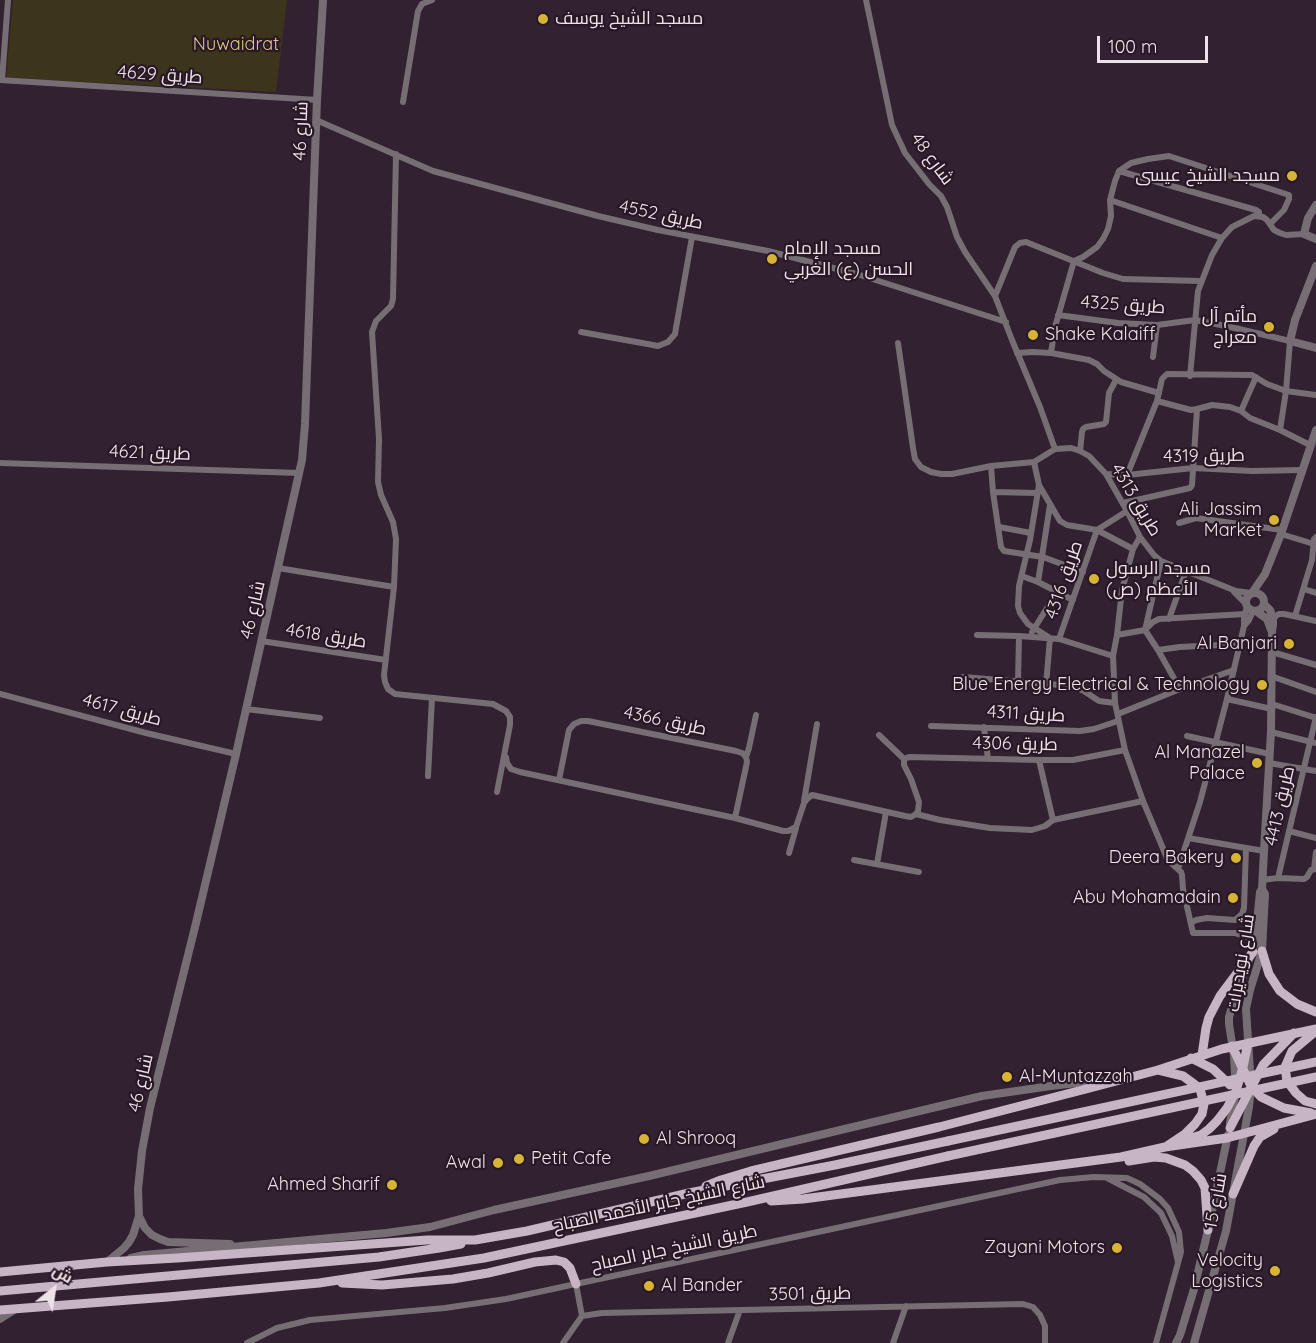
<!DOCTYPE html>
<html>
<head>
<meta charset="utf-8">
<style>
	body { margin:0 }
	#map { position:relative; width:1316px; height:1343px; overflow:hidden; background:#322130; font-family:Quicksand,Cairo,sans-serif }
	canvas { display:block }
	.north { position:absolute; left:24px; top:1259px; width:60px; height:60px; -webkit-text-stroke:4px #281826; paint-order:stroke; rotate:30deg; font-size:16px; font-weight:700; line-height:24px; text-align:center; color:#ede1eb }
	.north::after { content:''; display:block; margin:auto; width:21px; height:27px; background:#ede1eb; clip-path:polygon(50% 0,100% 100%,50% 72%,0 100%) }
	.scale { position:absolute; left:1097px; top:36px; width:111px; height:27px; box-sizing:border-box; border:3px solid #ede1eb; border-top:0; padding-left:8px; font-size:18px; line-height:21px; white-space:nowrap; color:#ede1eb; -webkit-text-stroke:4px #281826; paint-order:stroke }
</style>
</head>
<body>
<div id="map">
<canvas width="1316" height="1343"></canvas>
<div class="north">ش</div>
<div class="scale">100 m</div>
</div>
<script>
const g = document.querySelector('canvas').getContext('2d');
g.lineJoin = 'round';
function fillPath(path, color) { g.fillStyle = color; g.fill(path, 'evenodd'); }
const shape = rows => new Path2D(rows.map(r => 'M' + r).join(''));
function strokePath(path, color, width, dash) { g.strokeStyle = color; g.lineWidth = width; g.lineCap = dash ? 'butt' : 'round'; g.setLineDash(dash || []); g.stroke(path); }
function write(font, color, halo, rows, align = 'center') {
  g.font = font + ' Quicksand,Cairo,sans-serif'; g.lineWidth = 4.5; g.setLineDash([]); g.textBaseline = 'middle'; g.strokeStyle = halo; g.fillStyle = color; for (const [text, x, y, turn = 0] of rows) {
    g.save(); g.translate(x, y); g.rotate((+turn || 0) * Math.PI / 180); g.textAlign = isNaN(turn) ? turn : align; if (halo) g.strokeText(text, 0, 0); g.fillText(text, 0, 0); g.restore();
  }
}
fillPath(shape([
	[13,0,287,0,276,92,46,80,6,77]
]), '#3c351c');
strokePath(shape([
	[866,0,892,125,905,153,929,184,941,196,947,207,957,237,965,252,995,296,1012,340,1040,407,1055,449],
	[0,80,317,100],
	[2,80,8,0],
	[403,102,418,11,422,4,432,0],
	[316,120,433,171,598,216,658,230,768,251,860,275,1006,322],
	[396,154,393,299,391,306,376,321,372,332,379,439,378,482,381,495,393,522,396,539,394,587,384,675,385,682,388,689,395,694,493,704,506,711,510,717,510,725,497,792],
	[1119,171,1256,210,1259,212,1259,216],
	[1110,200,1222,238],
	[1074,261,1083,257,1097,247,1103,239,1108,229,1111,216,1110,200,1115,181,1119,171,1131,163,1148,159,1169,156,1289,195,1289,199,1284,210,1271,223],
	[995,296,1015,247,1020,243,1026,242,1103,273,1123,279,1201,281],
	[1058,315,1118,323,1157,325,1195,320,1226,326,1290,341,1286,391,1280,430],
	[581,332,653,345,658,346,668,342,675,334,676,328,692,237],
	[898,343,913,448,915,459,921,467,931,472,941,474,952,474,991,466,1034,462,1055,449,1071,448,1080,451,1089,456,1106,474,1127,511,1140,537,1154,555,1161,561,1236,591,1251,593],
	[1017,353,1033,352,1051,353,1089,360,1097,364,1104,371,1121,382,1159,393],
	[1051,353,1055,327,1074,261],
	[1153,357,1157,325],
	[1190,376,1198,291,1212,255,1222,238,1232,227,1254,216,1263,217,1267,220,1274,230,1280,233,1286,235,1304,234],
	[1157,401,1191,410,1197,409,1212,405,1230,407,1241,411,1250,418,1280,430,1310,445],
	[1241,411,1256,377],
	[1080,451,1082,432,1083,429,1086,427,1104,424,1106,422,1109,393,1116,380],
	[1034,462,1039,485,1060,521,1067,525,1097,530,1127,511],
	[0,463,299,473],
	[991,466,993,492,1001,547,1004,551,1043,557,1083,572],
	[1106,474,1127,475,1193,468,1252,471,1302,470],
	[1127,475,1157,401,1162,379,1167,374,1252,375,1267,384,1286,391,1316,395],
	[1039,485,1030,540,1019,586,1018,606,1020,613,1028,624,1050,638,1046,685],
	[993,492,1037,493],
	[1123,503,1190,488,1192,485,1197,409],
	[1179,523,1196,518,1282,530],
	[999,527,1031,533],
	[1281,534,1314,544],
	[1140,537,1133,549,1122,590,1117,635,1113,656,1115,703,1125,750,1143,801,1167,858,1170,862,1181,872,1182,875,1183,889,1193,933,1235,933,1246,936,1255,943],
	[1161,561,1145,630,1158,650,1180,689],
	[278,568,394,587],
	[1022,576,1038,582,1073,600],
	[1038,582,1050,505],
	[1304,589,1316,593],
	[1234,592,1246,604],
	[1295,616,1312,560,1314,539,1316,537],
	[1273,618,1279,614,1284,614,1316,621],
	[1169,619,1186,571],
	[1244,626,1249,620,1253,611],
	[1032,632,1057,592],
	[977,635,1019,636,1059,639,1113,656],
	[1117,635,1145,630,1153,622,1159,619,1245,614],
	[1059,639,1097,530,1133,549],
	[261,641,386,660],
	[1158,650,1180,647,1240,644],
	[1272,652,1316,665],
	[1271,676,1316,692],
	[963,677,1072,686,1084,691,1099,701,1115,703],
	[1018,682,1019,636],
	[0,694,146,733,236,754],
	[1227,699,1272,709],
	[1272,704,1316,718],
	[246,709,320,718],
	[1118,714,1180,689,1234,670],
	[931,726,1080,731,1094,729,1118,721],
	[984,727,988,759],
	[1271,732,1316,743],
	[1187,736,1270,754],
	[506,757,507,763,511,769,520,772,735,818,783,831,788,831,796,827,804,803,808,798,812,795,905,816,911,817,916,814,918,811,919,802,911,779,904,765,904,759,879,735],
	[746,757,749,748,756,715],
	[904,759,909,757,1039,760,1073,760,1125,750],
	[1039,760,1053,820],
	[1269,763,1316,771],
	[428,776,432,698],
	[559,780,569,730,574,724,581,721,588,721,736,751,742,753,746,757,747,762,735,818],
	[804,801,817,724],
	[916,814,940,820,990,828,1032,830,1045,826,1053,820,1143,801],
	[1289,831,1316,838],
	[1188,838,1264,851],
	[789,853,796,828],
	[854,860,919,872],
	[877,864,886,812],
	[1178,869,1200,802,1227,699,1244,626,1244,616,1247,607],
	[1314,869,1316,852],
	[1278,878,1316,717],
	[1262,880,1278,878,1304,879,1307,877,1311,870,1316,869],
	[1191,923,1196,920,1207,918,1235,920,1242,914,1244,908,1246,848],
	[1107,1178,1144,1197,1161,1213,1172,1236,1178,1262],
	[576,1284,582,1316],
	[247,1343,277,1328,310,1320,445,1308,506,1299,1060,1180,1094,1177,1127,1178,1140,1184,1160,1199,1168,1208,1179,1232,1181,1252,1156,1343],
	[563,1343,582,1316,602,1313,1023,1304,1033,1307,1040,1315,1045,1326,1045,1343],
	[728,1343,740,1310],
	[893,1343,906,1306]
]), '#776e75', 6);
strokePath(shape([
	[1316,205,1308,218,1304,234,1316,239],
	[1316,266,1295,320,1290,341,1316,348],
	'1246 602a9 9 0 1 1 18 0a9 9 0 1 1-18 0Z',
	[1252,593,1265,574,1281,534,1316,430],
	[1256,611,1267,619,1271,630],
	[1230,1123,1236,1091,1234,1056,1229,1024,1229,1017,1233,1004,1255,943,1260,892,1262,889,1264,851,1271,732,1272,631,1273,625,1273,618,1270,610,1264,604],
	[139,1216,145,1228,152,1235,160,1239,168,1242,230,1244],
	[131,1258,144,1255,386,1233,430,1227,494,1210,649,1176,982,1096,1051,1086,1085,1082,1105,1081],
	[107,1262,124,1248,129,1242,133,1235,139,1216,138,1189,142,1151,150,1108,196,923,236,754,302,460,305,424,317,100,323,0],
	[0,1319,14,1310],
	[1176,1343,1180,1335,1194,1289,1208,1230,1228,1135],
	[1194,1343,1226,1231,1249,1107,1251,1086,1246,1009,1250,990,1262,951,1265,894,1262,889]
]), '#776e75', 8);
strokePath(shape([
	[1262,951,1269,974,1280,991,1297,1004,1316,1012],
	[1316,1031,1292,1051,1285,1067,1287,1081,1296,1093,1305,1101,1316,1104],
	[1232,1046,1251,1086,1261,1097,1284,1108,1311,1113],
	[1202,1055,1206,1028,1209,1017,1220,996,1253,952],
	[1191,1058,1213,1069,1230,1085],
	[1158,1070,1183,1076,1194,1084,1200,1089,1204,1104,1202,1114,1195,1124,1185,1134,1167,1146],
	[1230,1128,1263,1065,1294,1033],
	[1184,1140,1201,1135,1209,1129,1217,1121,1227,1108,1236,1091,1243,1067,1248,1043],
	[1129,1161,1154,1157,1166,1158,1185,1165,1193,1171,1201,1180,1205,1188,1208,1230],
	[706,1186,721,1180,751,1171,939,1127,1086,1089,1158,1070,1222,1049,1316,1029],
	[1233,1194,1254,1146,1260,1137,1274,1129],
	[771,1201,803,1199,1121,1157,1165,1147,1227,1138,1316,1114],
	[0,1272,107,1262,177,1258,427,1240,475,1240,527,1231,689,1193,835,1165,948,1141],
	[342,1283,382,1285,453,1279,488,1273,535,1262,556,1260,564,1262,570,1268,576,1284],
	[0,1291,379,1257,439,1248,461,1244],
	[0,1310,168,1297,319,1283,484,1258,747,1202,948,1156]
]), '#c7b4c4', 9);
strokePath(shape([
	[948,1141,1316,1062],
	[948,1156,1316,1077]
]), '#c7b4c4', 9);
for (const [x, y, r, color] of [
	[543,19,6,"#d7b434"],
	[1292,176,6,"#d7b434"],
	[772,259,6,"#d7b434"],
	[1269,327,6,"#d7b434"],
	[1033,335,6,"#d7b434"],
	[1274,520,6,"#d7b434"],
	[1094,579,6,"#d7b434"],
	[1289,644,6,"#d7b434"],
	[1262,685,6,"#d7b434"],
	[1257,763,6,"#d7b434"],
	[1236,858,6,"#d7b434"],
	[1233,898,6,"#d7b434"],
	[1007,1077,6,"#d7b434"],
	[644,1139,6,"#d7b434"],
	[519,1159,6,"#d7b434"],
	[498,1163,6,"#d7b434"],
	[392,1185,6,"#d7b434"],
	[1117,1248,6,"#d7b434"],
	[1275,1271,6,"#d7b434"],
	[649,1286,6,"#d7b434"]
]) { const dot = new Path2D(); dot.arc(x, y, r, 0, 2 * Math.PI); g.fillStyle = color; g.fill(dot); strokePath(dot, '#281826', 2); }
write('18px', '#ede1eb', '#281826', [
	["مسجد الشيخ يوسف",555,19,"left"],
	["مسجد الشيخ عيسى",1280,176],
	["مسجد الإمام",784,249,"left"],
	["الحسن (ع) الغربي",784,270,"left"],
	["مأتم آل",1257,317],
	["معراج",1257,338],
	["Shake Kalaiff",1045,335,"left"],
	["Ali Jassim",1262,510],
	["Market",1262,531],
	["مسجد الرسول",1106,569,"left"],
	["الأعظم (ص)",1106,590,"left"],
	["Al Banjari",1277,644],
	["Blue Energy Electrical & Technology",1250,685],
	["Al Manazel",1245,753],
	["Palace",1245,774],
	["Deera Bakery",1224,858],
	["Abu Mohamadain",1221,898],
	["Al-Muntazzah",1019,1077,"left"],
	["Al Shrooq",656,1139,"left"],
	["Petit Cafe",531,1159,"left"],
	["Awal",486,1163],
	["Ahmed Sharif",380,1185],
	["Zayani Motors",1105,1248],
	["Velocity",1263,1261],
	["Logistics",1263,1282],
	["Al Bander",661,1286,"left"]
], 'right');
write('18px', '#ddc883', '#281826', [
	["Nuwaidrat",236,45]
]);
write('18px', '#ede1eb', '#281826', [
	["طريق 4629",160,75,4],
	["شارع 46",301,131,-88],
	["شارع 48",932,159,54],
	["طريق 4552",661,215,12],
	["طريق 4325",1123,305,4],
	["طريق 4621",150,453,2],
	["طريق 4319",1204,456,-1],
	["طريق 4313",1136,500,59],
	["طريق 4316",1064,580,-71],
	["شارع 46",253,610,-77],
	["طريق 4618",326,636,9],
	["طريق 4617",122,710,15],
	["طريق 4311",1026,714,3],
	["طريق 4366",665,721,12],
	["طريق 4306",1015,744,1],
	["طريق 4413",1280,806,-77],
	["شارع نويديرات",1241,963,-81],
	["شارع 46",141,1083,-77],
	["شارع 15",1216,1201,-79],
	["شارع الشيخ جابر الأحمد الصباح",659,1204,-12],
	["طريق الشيخ جابر الصباح",674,1248,-12],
	["طريق 3501",810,1294,-1]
]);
</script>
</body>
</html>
